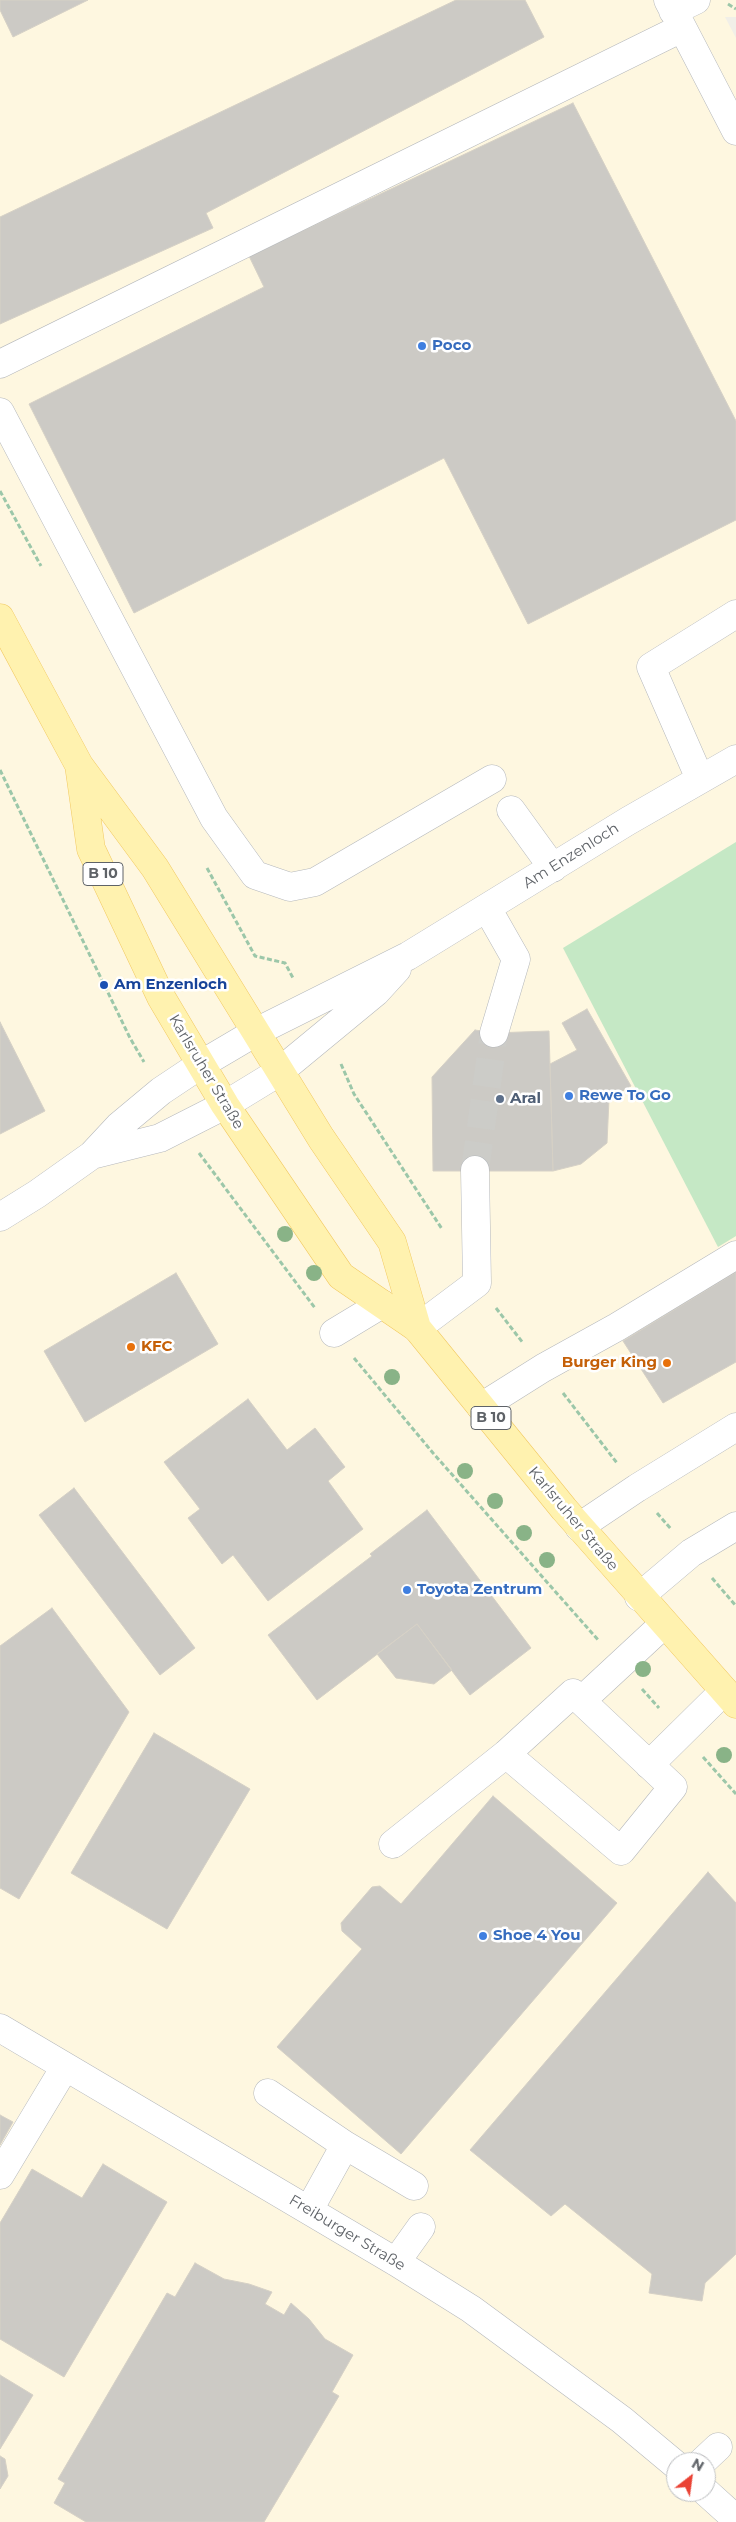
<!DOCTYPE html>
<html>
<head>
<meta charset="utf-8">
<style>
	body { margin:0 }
	#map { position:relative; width:736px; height:2522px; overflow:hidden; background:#f1efe8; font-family:Montserrat,sans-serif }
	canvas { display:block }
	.north { position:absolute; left:666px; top:2452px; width:50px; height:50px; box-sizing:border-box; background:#fff; border:1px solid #bfc1c3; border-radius:50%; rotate:30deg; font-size:14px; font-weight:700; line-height:20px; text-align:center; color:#5f6368 }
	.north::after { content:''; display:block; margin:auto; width:18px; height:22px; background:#ea4335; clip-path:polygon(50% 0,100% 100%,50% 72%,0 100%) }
</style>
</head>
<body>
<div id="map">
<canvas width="736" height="2522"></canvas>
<div class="north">N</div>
</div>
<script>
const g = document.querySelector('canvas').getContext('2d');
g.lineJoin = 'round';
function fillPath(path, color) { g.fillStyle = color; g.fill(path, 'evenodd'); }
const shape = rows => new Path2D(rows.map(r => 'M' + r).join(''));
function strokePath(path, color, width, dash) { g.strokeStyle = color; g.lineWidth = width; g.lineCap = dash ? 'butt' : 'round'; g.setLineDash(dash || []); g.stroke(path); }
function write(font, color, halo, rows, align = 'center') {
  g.font = font + ' Montserrat,sans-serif'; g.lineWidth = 5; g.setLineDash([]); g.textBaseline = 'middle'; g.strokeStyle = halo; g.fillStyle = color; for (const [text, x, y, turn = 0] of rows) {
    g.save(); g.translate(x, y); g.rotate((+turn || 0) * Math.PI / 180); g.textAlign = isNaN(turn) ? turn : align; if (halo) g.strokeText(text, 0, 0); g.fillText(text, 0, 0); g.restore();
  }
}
fillPath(shape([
	[0,0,736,0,736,17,725,17,736,38,736,2522,0,2522],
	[676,2462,706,2462,706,2492,676,2492]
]), '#fef7e0');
fillPath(shape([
	[736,842,736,1236,718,1247,563,948]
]), '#c5e8c5');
const building = shape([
	[0,0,88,0,13,37,0,10,0,0],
	[456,0,525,0,544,37,206,213,213,228,0,324,0,217,456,0],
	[573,103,736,421,736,520,528,624,444,458,134,613,29,404,264,287,249,256,573,103],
	[587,1009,631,1086,609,1099,607,1143,581,1164,553,1171,550,1064,577,1050,562,1023,587,1009],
	[0,1022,45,1111,0,1134,0,1022],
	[475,1030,494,1033,549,1031,553,1171,433,1171,432,1077,475,1030],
	[736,1272,736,1362,663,1403,623,1341,736,1272],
	[176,1273,218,1344,85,1422,44,1351,176,1273],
	[248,1399,287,1450,315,1428,345,1467,328,1481,363,1529,268,1601,233,1555,222,1564,188,1518,200,1509,164,1462,248,1399],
	[74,1488,195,1648,160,1675,39,1515,74,1488],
	[427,1510,531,1648,470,1695,417,1624,317,1700,268,1635,372,1556,370,1554,427,1510],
	[52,1608,129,1712,19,1899,0,1888,0,1646,52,1608],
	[417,1624,452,1670,434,1684,396,1678,377,1654,417,1624],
	[154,1733,250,1789,167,1929,71,1873,154,1733],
	[493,1796,617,1903,401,2154,277,2047,362,1949,342,1931,341,1923,372,1887,380,1886,401,1904,493,1796],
	[708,1872,736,1903,736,2254,705,2283,702,2301,649,2293,652,2274,565,2204,551,2216,470,2150,708,1872],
	[0,2115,13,2122,0,2145,0,2115],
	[103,2164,167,2202,64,2377,0,2339,0,2223,32,2169,82,2198,103,2164],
	[195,2263,224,2279,249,2284,272,2292,265,2304,284,2315,291,2303,309,2319,325,2339,353,2355,332,2392,339,2396,264,2522,86,2522,54,2503,65,2483,58,2479,167,2293,175,2297,195,2263],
	[0,2375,33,2395,0,2449,0,2375],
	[0,2456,5,2459,8,2476,0,2489,0,2456]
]);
fillPath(building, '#cccac5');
strokePath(building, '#d6d1c6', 1);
strokePath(shape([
	[475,1170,494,1033]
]), '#ccccc8', 28, [28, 14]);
const minor = shape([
	[668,0,736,131],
	[673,11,696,0],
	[0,364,682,28],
	[0,412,214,818,255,875,290,887,315,882,492,779],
	[700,779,651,667,736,614],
	[511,810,553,868],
	[487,908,516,959,494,1033],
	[92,1155,160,1138,225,1105,279,1072,376,992,397,969],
	[0,1217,37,1194,92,1155,119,1126,161,1091,200,1065,256,1032,408,956,628,821,736,759],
	[417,1328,477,1283,475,1170],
	[334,1333,382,1304],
	[481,1407,543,1368,617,1327,736,1255],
	[579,1527,637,1488,736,1427],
	[639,1597,691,1553,736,1526],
	[581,1701,664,1624],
	[649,1765,724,1691],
	[393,1844,506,1754,621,1851,673,1787,573,1693,506,1754],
	[0,2028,396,2262,471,2309,622,2420,676,2465],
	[268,2093,345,2145,309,2210],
	[345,2145,414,2186],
	[0,2175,65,2067],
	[396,2262,421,2227],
	[702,2462,718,2447],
	[706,2492,736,2519]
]);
const major = shape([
	[0,618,79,765,155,868,321,1138,392,1242,417,1328],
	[79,765,91,849,161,997,225,1105,341,1276,417,1328,564,1509,736,1704]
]);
strokePath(minor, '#b5b8bc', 29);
strokePath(major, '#f2c960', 29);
strokePath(shape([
	[728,4,736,9],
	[0,491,41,566],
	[0,770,130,1038,144,1062],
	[207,868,255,956,285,963,293,978],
	[341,1064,354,1094,442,1229],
	[199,1153,315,1308],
	[496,1308,523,1343],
	[354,1358,433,1453,599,1641],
	[563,1393,617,1463],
	[657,1513,671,1529],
	[712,1578,736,1606],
	[642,1689,659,1708],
	[703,1757,736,1794]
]), '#9cc7a9', 3, [5, 2.5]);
strokePath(minor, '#fff', 28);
strokePath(major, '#fff2af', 28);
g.fillStyle = '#89b387';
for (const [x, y] of [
	[285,1234],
	[314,1273],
	[392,1377],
	[465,1471],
	[495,1501],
	[524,1533],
	[547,1560],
	[643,1669],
	[724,1755]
]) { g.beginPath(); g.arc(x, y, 8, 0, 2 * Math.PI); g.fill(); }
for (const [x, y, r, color] of [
	[422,346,5,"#3f7fe0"],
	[104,985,5,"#1a4fb4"],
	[569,1096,5,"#3f7fe0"],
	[500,1099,5,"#5c6f8a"],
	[131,1347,5,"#e8710a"],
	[667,1363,5,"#e8710a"],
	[407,1590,5,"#3f7fe0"],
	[483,1936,5,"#3f7fe0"]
]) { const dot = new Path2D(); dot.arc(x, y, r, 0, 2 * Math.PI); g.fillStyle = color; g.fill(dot); strokePath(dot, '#fff', 2); }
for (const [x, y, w] of [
	[103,874,40],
	[491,1418,40]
]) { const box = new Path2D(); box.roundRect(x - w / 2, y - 11.5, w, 23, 4); g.fillStyle = '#fff'; g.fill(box); strokePath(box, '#5f6368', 1); }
write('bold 14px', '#5f6368', null, [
	["B 10",103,874],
	["B 10",491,1418]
]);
write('bold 15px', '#366cbe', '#fff', [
	["Poco",432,346],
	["Rewe To Go",579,1096],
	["Toyota Zentrum",417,1590],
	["Shoe 4 You",493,1936]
], 'left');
write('15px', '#5f6368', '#fff', [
	["Am Enzenloch",571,856,-32],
	["Karlsruher Straße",206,1072,59],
	["Karlsruher Straße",573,1519,50],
	["Freiburger Straße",347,2233,31]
]);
write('bold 15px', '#164399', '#fff', [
	["Am Enzenloch",114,985]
], 'left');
write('bold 15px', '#4e5e75', '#fff', [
	["Aral",510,1099]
], 'left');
write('bold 15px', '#c56008', '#fff', [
	["KFC",141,1347],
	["Burger King",657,1363,"right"]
], 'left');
</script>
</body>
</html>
